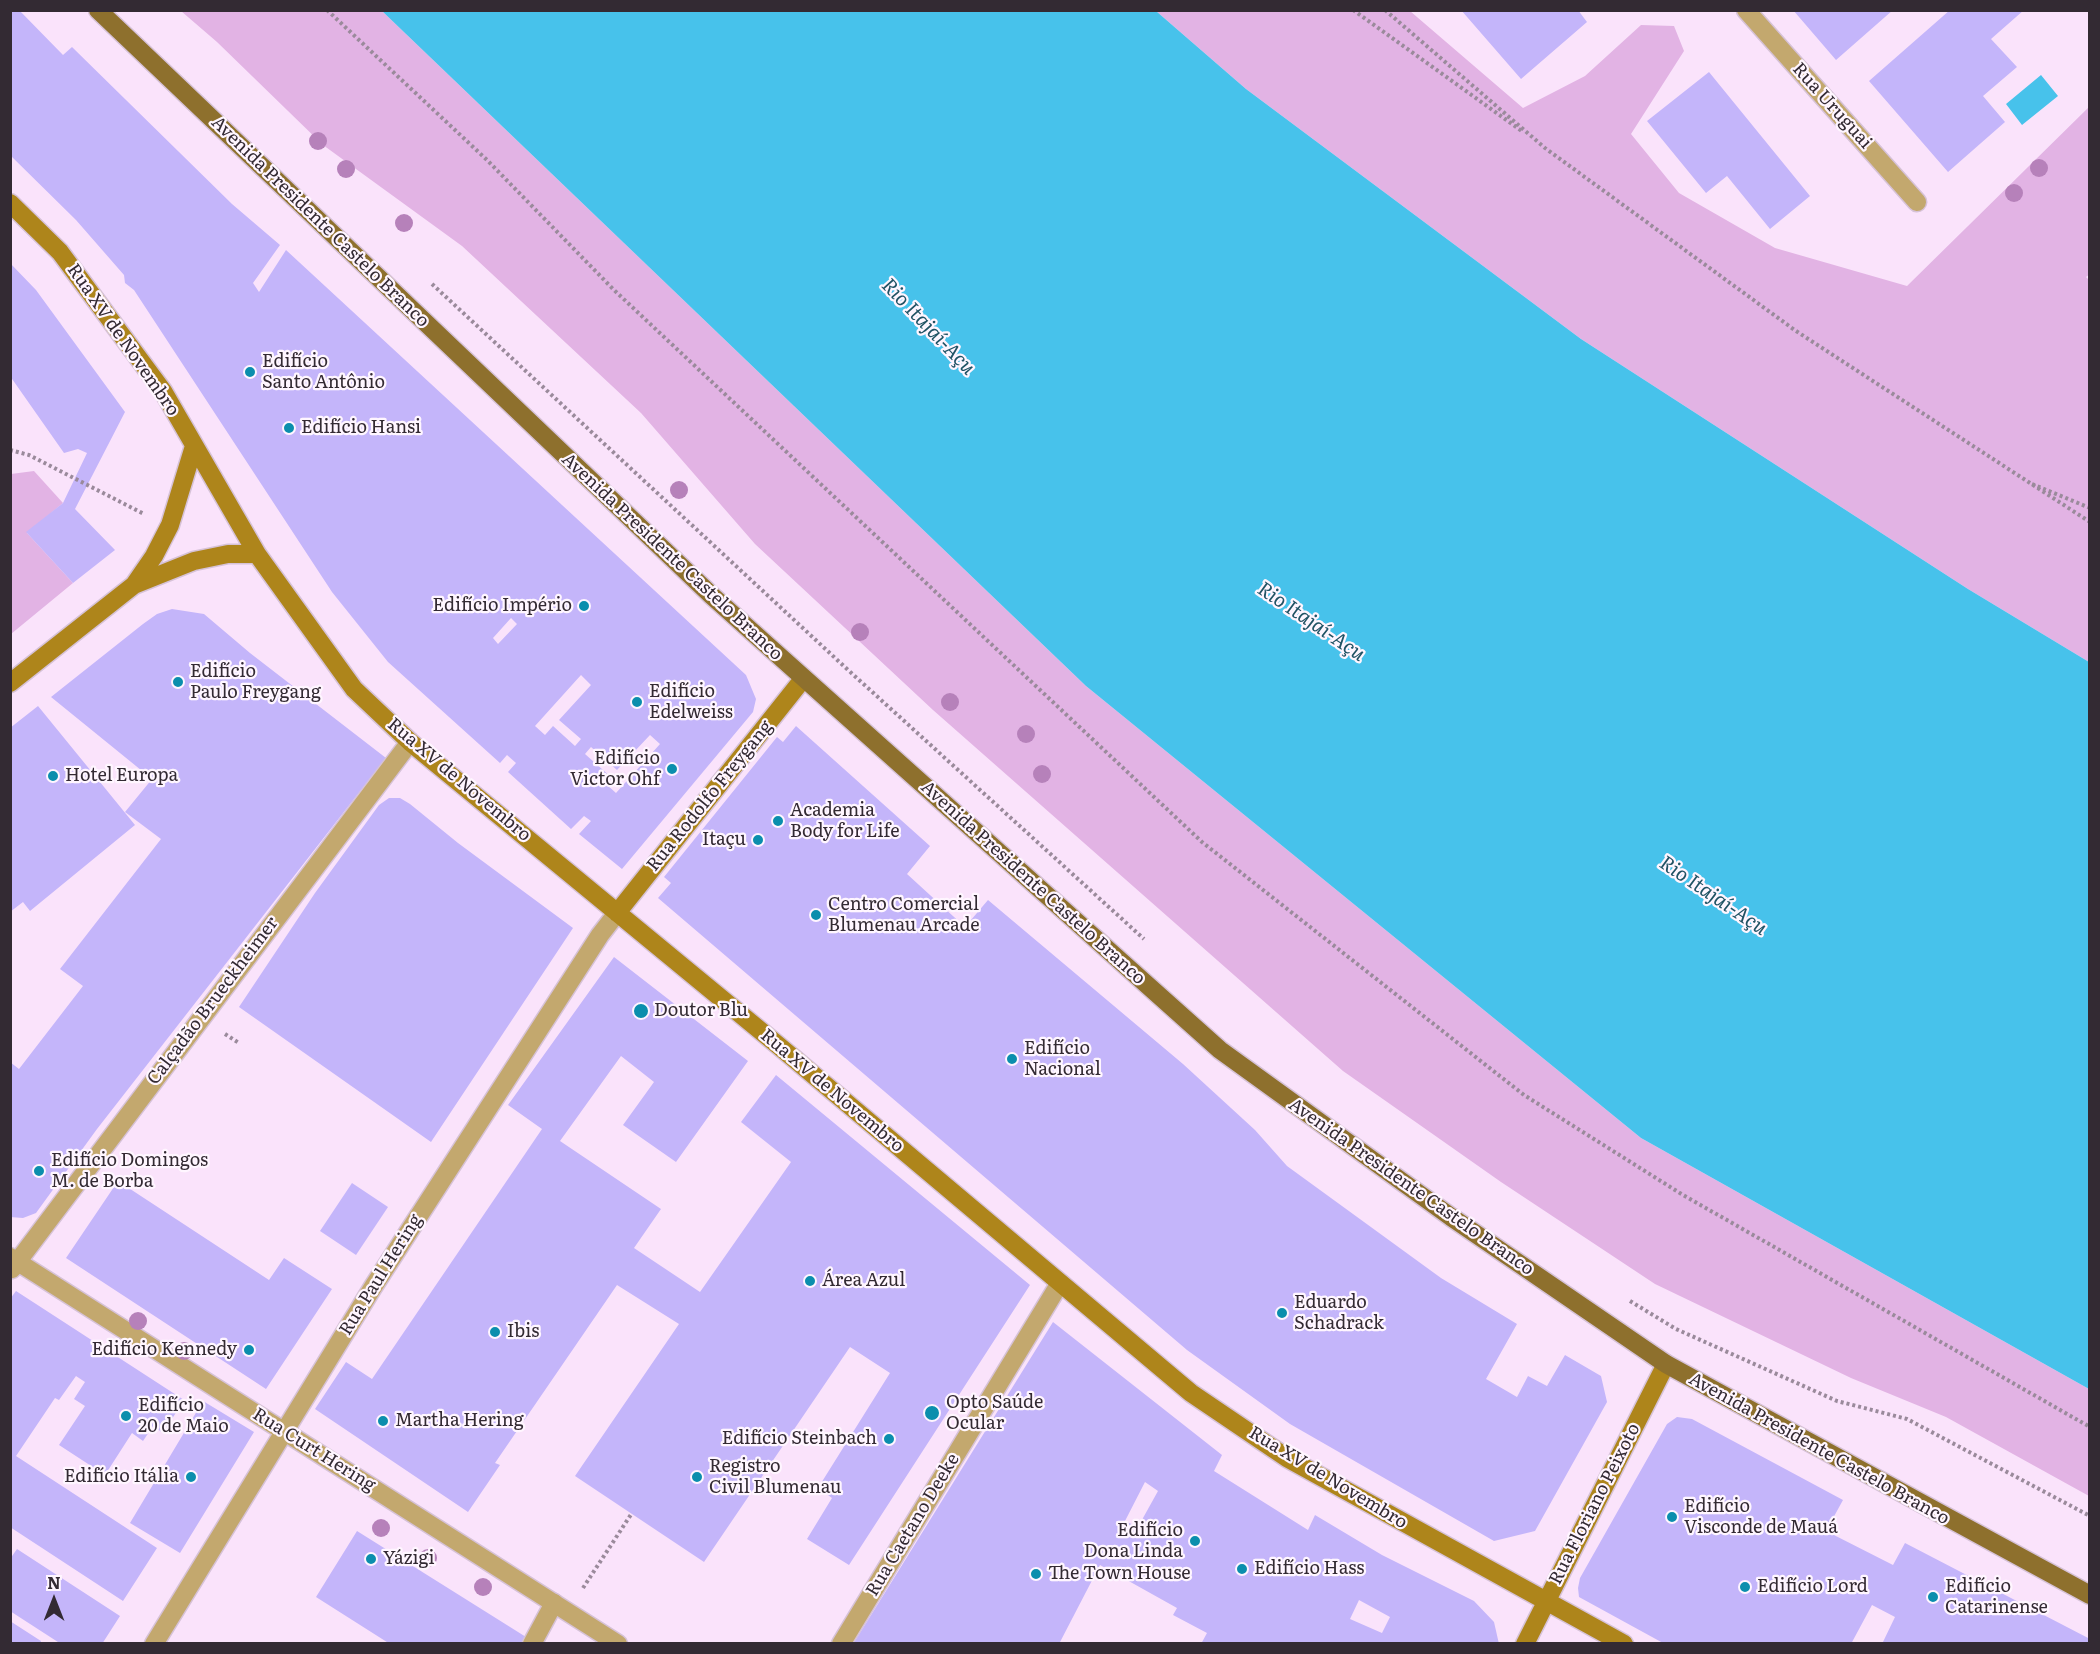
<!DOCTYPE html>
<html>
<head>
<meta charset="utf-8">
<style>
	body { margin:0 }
	#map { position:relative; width:2100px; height:1654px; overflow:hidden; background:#fae3fb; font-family:Literata,serif }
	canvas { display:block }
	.frame { position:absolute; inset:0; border:12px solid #332a33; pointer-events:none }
	.north { position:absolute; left:24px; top:1570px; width:60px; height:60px; -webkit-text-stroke:4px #fff6ff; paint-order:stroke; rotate:0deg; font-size:16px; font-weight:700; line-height:24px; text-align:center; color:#332a33 }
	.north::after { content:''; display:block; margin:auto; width:21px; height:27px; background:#332a33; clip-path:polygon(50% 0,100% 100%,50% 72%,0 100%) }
</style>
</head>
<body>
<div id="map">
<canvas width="2100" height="1654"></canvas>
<div class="frame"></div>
<div class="north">N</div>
</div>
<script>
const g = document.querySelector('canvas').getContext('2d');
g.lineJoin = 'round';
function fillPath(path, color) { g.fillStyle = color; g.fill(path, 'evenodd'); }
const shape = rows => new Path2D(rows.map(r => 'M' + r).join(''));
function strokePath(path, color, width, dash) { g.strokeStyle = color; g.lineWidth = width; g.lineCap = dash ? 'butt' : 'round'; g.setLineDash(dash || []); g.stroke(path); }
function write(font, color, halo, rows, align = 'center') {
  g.font = font + ' Literata,serif'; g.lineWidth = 4.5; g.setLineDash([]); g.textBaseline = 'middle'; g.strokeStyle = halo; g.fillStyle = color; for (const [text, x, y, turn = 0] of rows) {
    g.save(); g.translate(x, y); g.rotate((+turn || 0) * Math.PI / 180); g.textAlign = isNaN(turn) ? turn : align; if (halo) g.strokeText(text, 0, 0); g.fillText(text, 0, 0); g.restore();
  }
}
fillPath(shape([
	[181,11,382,11,1086,686,1641,1138,2089,1389,2089,1496,1946,1417,1851,1378,1655,1284,1501,1182,1343,1071,933,710,755,544,641,413,462,246,323,145,217,42],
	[1156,11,1410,11,1523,108,1585,76,1641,25,1674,26,1684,51,1631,134,1679,193,1775,248,1907,286,2089,107,2090,274,2086,277,2090,281,2089,662,1968,589,1581,339,1246,89],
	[34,471,63,503,27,533,73,583,11,634,11,474]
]), '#e2b3e4');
fillPath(shape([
	[382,11,1156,11,1246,89,1581,339,1968,589,2089,662,2089,1389,1641,1138,1086,686],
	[2041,75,2058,96,2022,125,2006,104]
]), '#47c2eb');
fillPath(shape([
	[10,10,19,10,63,55,72,47,232,204,280,245,253,283,259,292,286,250,746,675,756,699,753,712,622,869,579,834,591,821,584,816,571,829,508,772,516,763,507,755,500,763,388,662,332,592,134,290,125,283,124,275,76,220,10,155],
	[511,618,517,624,498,644,493,638],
	[581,675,591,685,559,720,581,739,575,746,553,726,545,735,535,726],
	[650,735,660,744,616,793,606,784,612,778,585,754,591,747,617,770],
	[1461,10,1578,10,1587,22,1521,79],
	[1793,10,1893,10,1836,60],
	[1950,10,2024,10,1991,39,2017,67,1983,96,2005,122,1948,172,1869,81],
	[1709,72,1810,196,1770,229,1727,176,1706,193,1647,121],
	[10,263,36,290,125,412,75,509,115,550,73,583,26,532,63,503,87,453,78,449,64,453,10,376],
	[172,609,204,614,250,653,386,758,97,1129,36,1213,23,1218,10,1217,10,1062,19,1069,83,986,60,969,161,839,125,812,152,779,51,697,143,624,157,614],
	[38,706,135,825,30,911,23,902,10,912,10,728],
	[796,726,930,846,907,874,965,927,988,900,1183,1064,1255,1130,1287,1166,1441,1278,1517,1324,1486,1379,1517,1397,1528,1376,1547,1386,1565,1355,1601,1376,1607,1402,1535,1531,1494,1541,1290,1424,1187,1350,658,898,671,883,664,877,777,737,783,742],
	[389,798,400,798,410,804,458,843,573,928,431,1142,239,1007,315,893,379,805],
	[614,957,748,1061,676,1162,623,1125,654,1082,621,1056,560,1141,661,1209,634,1248,700,1292,791,1162,741,1122,776,1075,1030,1285,849,1565,807,1539,832,1498,818,1488,890,1373,850,1347,704,1562,575,1476,679,1324,617,1285,495,1463,500,1465,468,1512,315,1409,346,1362,372,1379,542,1129,508,1105],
	[118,1181,269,1280,284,1258,332,1289,266,1389,66,1258],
	[352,1183,388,1207,356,1255,320,1231],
	[16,1291,184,1400,163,1433,153,1426,143,1441,132,1433,105,1475,59,1445,85,1406,74,1399,85,1382,76,1376,59,1400,55,1398,16,1456,157,1548,123,1601,10,1527,10,1299],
	[1053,1322,1222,1455,1214,1471,1308,1530,1315,1515,1382,1555,1474,1601,1494,1622,1499,1644,1201,1644,1207,1633,1173,1615,1177,1608,1100,1565,1059,1644,853,1644],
	[1145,1482,1158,1491,1138,1527,1125,1521],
	[1359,1600,1390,1617,1382,1633,1350,1619],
	[203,1401,254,1432,180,1553,130,1523],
	[1677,1417,1692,1419,1843,1500,1826,1531,1893,1565,1905,1543,2090,1639,2090,1644,1882,1644,1895,1617,1872,1605,1851,1644,1663,1643,1579,1597,1578,1588,1580,1578,1667,1424],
	[357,1531,526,1637,522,1644,390,1644,316,1597],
	[17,1549,120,1616,102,1644,61,1644,10,1611,10,1559],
	[10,1621,41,1641,40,1644,10,1644]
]), '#c4b5fa');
const lane = shape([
	[532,1644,554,1603]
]);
const street = shape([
	[1746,10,1917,202],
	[10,1257,618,1644],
	[12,1269,410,742],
	[154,1644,373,1287,600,935,617,913],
	[841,1644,1060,1283]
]);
const secondary = shape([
	[10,203,60,252,163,391,257,554,354,689,410,742,779,1046,1191,1393,1287,1458,1624,1644],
	[134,585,154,556,170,525,194,446],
	[10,683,134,585,194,561,228,554,257,554],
	[617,913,803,679],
	[1525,1644,1666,1364]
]);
const primary = shape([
	[98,10,711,595,1220,1050,1451,1217,1666,1364,2090,1595]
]);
strokePath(lane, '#d6c2d7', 21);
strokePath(street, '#d6c2d7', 21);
strokePath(secondary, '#d6c2d7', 21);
strokePath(primary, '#d6c2d7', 21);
strokePath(shape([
	[327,10,487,160,614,290,1202,842,1524,1095,1683,1195,2090,1427],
	[1353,10,1523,132],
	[1385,10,1545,148,1796,331,2090,522],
	[432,284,847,669,1144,939],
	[10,450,29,455,144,514],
	[2032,484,2090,508],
	[225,1034,239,1043],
	[1630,1301,1676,1329,1837,1401,1907,1419,2090,1516],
	[583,1588,632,1513]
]), '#9a8a9b', 4, [3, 3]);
strokePath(lane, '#c3a86e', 18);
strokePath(street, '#c3a86e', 18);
strokePath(secondary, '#ae851b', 18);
strokePath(primary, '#8e702d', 18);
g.fillStyle = '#b681ba';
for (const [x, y] of [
	[318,141],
	[2039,168],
	[346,169],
	[2014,193],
	[404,223],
	[679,490],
	[860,632],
	[950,702],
	[1026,734],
	[1042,774],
	[138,1321],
	[184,1351],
	[381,1528],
	[428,1558],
	[483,1587]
]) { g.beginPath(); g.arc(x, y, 9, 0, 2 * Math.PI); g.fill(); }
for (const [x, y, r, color] of [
	[250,372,6,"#0b8ead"],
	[289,428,6,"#0b8ead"],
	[584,606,6,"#0b8ead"],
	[178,682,6,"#0b8ead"],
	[637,702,6,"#0b8ead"],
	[672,769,6,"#0b8ead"],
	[53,776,6,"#0b8ead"],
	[778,821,6,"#0b8ead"],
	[758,840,6,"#0b8ead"],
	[816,915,6,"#0b8ead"],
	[641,1011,8,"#0b8ead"],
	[1012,1059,6,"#0b8ead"],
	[39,1171,6,"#0b8ead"],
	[810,1281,6,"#0b8ead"],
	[1282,1313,6,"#0b8ead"],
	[495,1332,6,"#0b8ead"],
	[249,1350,6,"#0b8ead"],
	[932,1413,8,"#0b8ead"],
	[126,1416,6,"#0b8ead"],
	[383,1421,6,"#0b8ead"],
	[889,1439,6,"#0b8ead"],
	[191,1477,6,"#0b8ead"],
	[697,1477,6,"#0b8ead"],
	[1672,1517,6,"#0b8ead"],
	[1195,1541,6,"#0b8ead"],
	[371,1559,6,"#0b8ead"],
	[1242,1569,6,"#0b8ead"],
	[1036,1574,6,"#0b8ead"],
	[1745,1587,6,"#0b8ead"],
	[1933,1597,6,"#0b8ead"]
]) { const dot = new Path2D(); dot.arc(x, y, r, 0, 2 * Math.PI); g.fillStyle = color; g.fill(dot); strokePath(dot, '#fff6ff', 2); }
write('18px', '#332a33', '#fff6ff', [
	["Rua Uruguai",1832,106,48],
	["Avenida Presidente Castelo Branco",320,222,44],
	["Rua XV de Novembro",123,340,55],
	["Avenida Presidente Castelo Branco",672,557,43],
	["Rua XV de Novembro",459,780,40],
	["Rua Rodolfo Freygang",710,796,-51],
	["Avenida Presidente Castelo Branco",1033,883,42],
	["Calçadão Brueckheimer",213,1001,-53],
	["Rua XV de Novembro",832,1091,40],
	["Avenida Presidente Castelo Branco",1411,1187,35],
	["Rua Paul Hering",381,1275,-58],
	["Avenida Presidente Castelo Branco",1819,1449,29],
	["Rua Curt Hering",314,1450,32],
	["Rua XV de Novembro",1328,1478,31],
	["Rua Floriano Peixoto",1595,1504,-63],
	["Rua Caetano Deeke",913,1525,-59]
]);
write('18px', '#332a33', '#fff6ff', [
	["Edifício",262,362],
	["Santo Antônio",262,383],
	["Edifício Hansi",301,428],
	["Edifício Império",572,606,"right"],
	["Edifício",190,672],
	["Paulo Freygang",190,693],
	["Edifício",649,692],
	["Edelweiss",649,713],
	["Edifício",660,759,"right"],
	["Victor Ohf",660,780,"right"],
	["Hotel Europa",65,776],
	["Academia",790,811],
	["Body for Life",790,832],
	["Itaçu",746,840,"right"],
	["Centro Comercial",828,905],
	["Blumenau Arcade",828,926],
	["Doutor Blu",654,1011],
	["Edifício",1024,1049],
	["Nacional",1024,1070],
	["Edifício Domingos",51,1161],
	["M. de Borba",51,1182],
	["Área Azul",822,1281],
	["Eduardo",1294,1303],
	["Schadrack",1294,1324],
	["Ibis",507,1332],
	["Edifício Kennedy",237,1350,"right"],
	["Opto Saúde",946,1403],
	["Ocular",946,1424],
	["Edifício",138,1406],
	["20 de Maio",138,1427],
	["Martha Hering",395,1421],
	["Edifício Steinbach",877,1439,"right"],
	["Registro",709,1467],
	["Civil Blumenau",709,1488],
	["Edifício Itália",179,1477,"right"],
	["Edifício",1684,1507],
	["Visconde de Mauá",1684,1528],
	["Edifício",1183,1531,"right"],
	["Dona Linda",1183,1552,"right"],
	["Yázigi",383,1559],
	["Edifício Hass",1254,1569],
	["The Town House",1048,1574],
	["Edifício Lord",1757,1587],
	["Edifício",1945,1587],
	["Catarinense",1945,1608]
], 'left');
write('italic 20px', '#215365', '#fff6ff', [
	["Rio Itajaí-Açu",928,327,46],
	["Rio Itajaí-Açu",1311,622,34],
	["Rio Itajaí-Açu",1713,896,34]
]);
</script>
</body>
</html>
